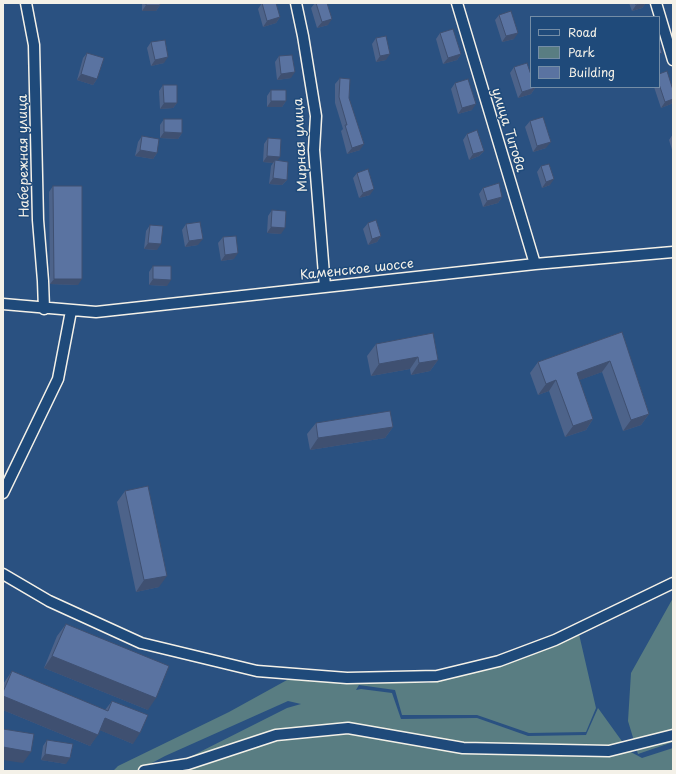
<!DOCTYPE html>
<html>
<head>
<meta charset="utf-8">
<style>
	body { margin:0 }
	#map { position:relative; width:676px; height:774px; overflow:hidden; background:#2a5181; font-family:"Playpen Sans",sans-serif }
	canvas { display:block }
	.frame { position:absolute; inset:0; border:4px solid #f4f1e8; pointer-events:none }
	.legend { position:absolute; left:530px; top:16px; width:130px; height:72px; box-sizing:border-box; background:#1f4a7a; border:1px solid #748da6; margin:0; padding:5px 7px; list-style:none; font-size:12px; color:#f4f1e8 }
	.legend li { display:flex; align-items:center; gap:8px; height:20px }
	.legend b { width:20px; border:1px solid #748da6 }
</style>
</head>
<body>
<div id="map">
<canvas width="676" height="774"></canvas>
<div class="frame"></div>
<ul class="legend">
<li><b style="height:5px;background:#1f4a7a"></b>Road</li>
<li><b style="height:11px;background:#597d82"></b>Park</li>
<li><b style="height:11px;background:#5a73a1"></b>Building</li>
</ul>
</div>
<script>
const g = document.querySelector('canvas').getContext('2d');
g.lineJoin = 'round';
function fillPath(path, color) { g.fillStyle = color; g.fill(path, 'evenodd'); }
const shape = rows => new Path2D(rows.map(r => 'M' + r).join(''));
function strokePath(path, color, width, dash) { g.strokeStyle = color; g.lineWidth = width; g.lineCap = dash ? 'butt' : 'round'; g.setLineDash(dash || []); g.stroke(path); }
function write(font, color, halo, rows, align = 'center') {
  g.font = font + ' "Playpen Sans",sans-serif'; g.lineWidth = 3; g.setLineDash([]); g.textBaseline = 'middle'; g.strokeStyle = halo; g.fillStyle = color; for (const [text, x, y, turn = 0] of rows) {
    g.save(); g.translate(x, y); g.rotate((+turn || 0) * Math.PI / 180); g.textAlign = isNaN(turn) ? turn : align; if (halo) g.strokeText(text, 0, 0); g.fillText(text, 0, 0); g.restore();
  }
}
fillPath(shape([
	[673,598,673,742,638,754,628,721,631,673],
	[579,634,596,708,586,732,529,733,477,715,402,715,395,690,359,685,356,690,361,689,392,693,401,719,477,718,528,736,586,735,598,708,629,751,642,758,673,748,673,771,162,771,287,708,301,704,288,701,165,756,137,771,113,771,118,766,229,712,287,680,352,679,428,683,509,662]
]), '#597d82');
const minor = shape([
	[26,3,34,45,38,220,43,281,44,309],
	[296,3,303,36,316,116,314,150,325,287],
	[457,3,535,264],
	[656,3,673,60],
	[3,304,96,312,535,264,673,252],
	[3,493,58,379,71,311],
	[3,574,49,601,141,643,257,671,347,678,437,676,499,661,555,640,673,583],
	[144,771,188,764,276,735,348,728,463,748,609,751,673,735]
]);
strokePath(minor, '#f4f1e8', 13);
strokePath(minor, '#1f4a7a', 10);
fillPath(shape([
	[142,3,160,3,160,5,156,11,142,11],
	[262,3,280,17,276,23,263,27,258,9],
	[315,3,327,3,328,25,317,28,311,8],
	[629,3,646,3,642,8,632,11],
	[499,15,514,39,502,42,495,20],
	[440,33,461,54,457,60,443,64,436,39],
	[376,38,386,60,376,62,372,44],
	[151,42,164,63,151,66,147,48],
	[87,53,97,79,93,85,77,80,83,58],
	[279,56,291,78,277,80,275,62],
	[514,67,535,88,531,94,518,98,510,73],
	[659,74,673,90,673,102,671,104,661,108,654,87,659,87],
	[340,78,349,98,360,150,347,154,341,131,343,129,335,103,335,84],
	[455,83,472,110,458,114,451,89],
	[163,85,177,103,173,108,160,109,159,91],
	[271,90,286,101,282,107,267,107,267,96],
	[164,119,182,133,178,139,160,138,160,125],
	[530,121,546,148,533,152,525,127],
	[467,134,484,151,479,156,469,160,463,140],
	[673,134,673,153,669,140],
	[142,136,157,153,153,159,135,156,138,142],
	[268,138,287,180,282,185,269,184,271,166,273,163,263,162,264,144],
	[541,166,550,185,542,188,537,172],
	[357,173,370,195,359,198,353,178],
	[53,186,78,285,50,284,49,192],
	[483,188,502,197,498,203,483,207,479,194],
	[272,210,281,234,267,233,268,216],
	[368,223,381,236,377,242,368,245,363,229],
	[186,224,198,245,185,247,182,230],
	[150,225,157,250,144,249,146,231],
	[223,237,234,259,221,261,218,243],
	[153,266,167,286,149,285,149,272],
	[622,332,649,414,641,425,623,431,602,372,579,380,593,419,586,430,565,437,549,391,538,395,530,373,538,362],
	[376,344,438,360,430,371,411,375,410,369,371,376,367,356],
	[316,423,393,427,385,438,310,450,307,434],
	[125,491,159,587,136,592,117,502],
	[66,624,148,710,44,668,57,636],
	[12,671,105,710,112,701,133,744,100,730,90,746,3,710,3,684],
	[47,740,66,764,41,760,43,746]
]), '#4d638a');
fillPath(shape([
	[643,3,646,3,642,8,632,11,636,5],
	[146,5,160,5,156,11,142,11],
	[280,17,276,23,263,27,267,21],
	[332,19,328,25,317,28,322,22],
	[518,33,514,39,502,42,506,36],
	[390,54,386,60,376,62,380,56],
	[461,54,457,60,443,64,448,58],
	[168,57,164,63,151,66,155,60],
	[295,72,291,78,277,80,281,74],
	[81,74,97,79,93,85,77,80],
	[535,88,531,94,518,98,522,92],
	[673,99,673,102,671,104,661,108,665,102],
	[271,101,286,101,282,107,267,107],
	[164,103,177,103,173,108,160,109],
	[476,104,472,110,458,114,462,108],
	[164,132,182,133,178,139,160,138],
	[551,142,546,148,533,152,537,146],
	[364,144,360,150,347,154,352,148],
	[140,150,157,153,153,159,135,156],
	[484,151,479,156,469,160,473,154],
	[267,156,280,157,276,163,275,160,273,163,263,162],
	[273,178,287,180,282,185,269,184],
	[554,179,550,185,542,188,546,182],
	[374,189,370,195,359,198,363,193],
	[502,197,498,203,483,207,487,201],
	[271,227,285,228,281,234,267,233],
	[381,236,377,242,368,245,372,239],
	[203,239,198,245,185,247,189,241],
	[148,243,161,244,157,250,144,249],
	[238,253,234,259,221,261,225,255],
	[54,279,82,279,78,285,50,284],
	[153,279,171,280,167,286,149,285],
	[418,357,410,369,371,376,379,364],
	[438,360,430,371,411,375,419,363],
	[610,361,602,372,569,384,577,373],
	[556,380,549,391,538,395,546,384],
	[649,414,641,425,623,431,631,420],
	[593,419,586,430,565,437,573,426],
	[393,427,385,438,310,450,318,438],
	[167,576,159,587,136,592,144,580],
	[52,656,156,698,148,710,44,668],
	[3,696,98,735,90,746,3,710],
	[105,718,140,733,133,744,97,729],
	[3,747,31,752,23,763,3,760],
	[45,754,70,758,66,764,41,760]
]), '#3f5071');
const building = shape([
	[146,3,160,3,160,5,146,5,146,3],
	[262,3,276,3,280,17,267,21,262,3],
	[316,3,327,3,332,19,322,22,316,3],
	[635,3,643,3,636,5,635,3],
	[511,11,518,33,506,36,499,15,511,11],
	[453,29,461,54,448,58,440,33,453,29],
	[386,36,390,54,380,56,376,38,386,36],
	[165,40,168,57,155,60,151,42,165,40],
	[659,43,662,53,659,54,659,43],
	[87,53,104,58,97,79,81,74,87,53],
	[292,55,295,72,281,74,279,56,292,55],
	[527,63,531,75,531,87,535,87,535,88,522,92,514,67,527,63],
	[667,71,673,90,673,99,665,102,659,84,659,74,667,71],
	[340,78,350,79,349,98,364,144,352,148,345,125,347,125,339,97,340,78],
	[468,79,476,104,462,108,455,83,468,79],
	[163,85,177,85,177,103,164,103,163,85],
	[271,90,286,90,286,101,271,101,271,90],
	[543,117,551,142,537,146,530,121,543,117],
	[164,119,182,119,182,133,164,132,164,119],
	[477,130,484,151,473,154,467,134,477,130],
	[142,136,159,139,157,153,140,150,142,136],
	[268,138,281,139,280,157,267,156,268,138],
	[275,160,288,162,287,180,273,178,275,160],
	[549,164,554,179,546,182,541,166,549,164],
	[368,169,374,189,363,193,357,173,368,169],
	[499,183,502,197,487,201,483,188,499,183],
	[53,186,82,186,82,279,54,279,53,186],
	[272,210,286,211,285,228,271,227,272,210],
	[376,220,381,236,372,239,368,223,376,220],
	[200,222,203,239,189,241,186,224,200,222],
	[150,225,163,226,161,244,148,243,150,225],
	[236,236,238,253,225,255,223,237,236,236],
	[153,266,171,266,171,280,153,279,153,266],
	[622,332,649,414,631,420,610,361,577,373,593,419,573,426,556,380,546,384,538,362,622,332],
	[433,333,438,360,419,363,418,357,379,364,376,344,433,333],
	[390,411,393,427,318,438,316,423,390,411],
	[148,486,167,576,144,580,125,491,148,486],
	[66,624,169,666,156,698,52,656,66,624],
	[12,671,108,711,112,701,148,715,140,733,105,718,98,735,3,696,3,692,12,671],
	[3,729,34,734,31,752,3,747,3,729],
	[47,740,73,744,70,758,45,754,47,740]
]);
fillPath(building, '#5a73a1');
strokePath(building, '#3f5071', 1);
write('13px', '#f4f1e8', '#1f4a7a', [
	["улица Титова",508,130,73],
	["Мирная улица",301,145,-93],
	["Набережная улица",24,156,-91],
	["Каменское шоссе",357,270,-6]
]);
</script>
</body>
</html>
